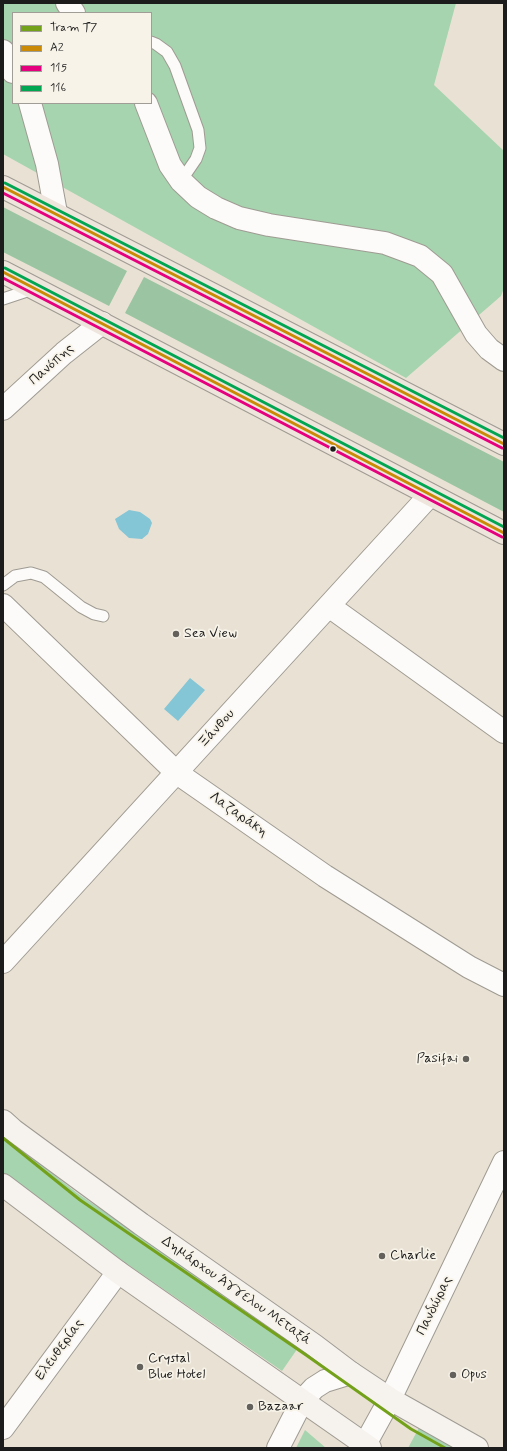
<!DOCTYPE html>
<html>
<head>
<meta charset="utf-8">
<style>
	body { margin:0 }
	#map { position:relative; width:507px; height:1451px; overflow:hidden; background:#e9e2d4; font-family:Mynerve,sans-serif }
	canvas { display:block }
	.frame { position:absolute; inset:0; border:4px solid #1c1c1c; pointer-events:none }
	.legend { position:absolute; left:12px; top:12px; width:140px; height:92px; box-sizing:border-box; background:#f7f3e8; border:1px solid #9f9d96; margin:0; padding:5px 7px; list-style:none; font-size:12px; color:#1c1c1c }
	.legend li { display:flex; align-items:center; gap:8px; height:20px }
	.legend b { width:20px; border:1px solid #9f9d96 }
</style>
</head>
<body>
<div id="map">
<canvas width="507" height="1451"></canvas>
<div class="frame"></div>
<ul class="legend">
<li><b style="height:5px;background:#74a11a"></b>Tram Τ7</li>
<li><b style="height:5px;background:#cb8a06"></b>Α2</li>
<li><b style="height:5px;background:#e5007d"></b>115</li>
<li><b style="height:5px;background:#00a651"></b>116</li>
</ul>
</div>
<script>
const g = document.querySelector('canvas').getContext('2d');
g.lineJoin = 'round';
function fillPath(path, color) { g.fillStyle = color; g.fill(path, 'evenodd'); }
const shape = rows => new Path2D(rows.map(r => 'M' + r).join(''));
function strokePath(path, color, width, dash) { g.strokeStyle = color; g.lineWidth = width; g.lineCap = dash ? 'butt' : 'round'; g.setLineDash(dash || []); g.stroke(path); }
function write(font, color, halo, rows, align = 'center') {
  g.font = font + ' Mynerve,sans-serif'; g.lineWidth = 3.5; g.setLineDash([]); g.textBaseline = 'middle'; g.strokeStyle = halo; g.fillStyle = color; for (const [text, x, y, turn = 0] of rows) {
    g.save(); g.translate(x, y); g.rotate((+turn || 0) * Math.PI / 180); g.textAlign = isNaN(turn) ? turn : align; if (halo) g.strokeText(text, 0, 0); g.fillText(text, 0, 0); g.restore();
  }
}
fillPath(shape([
	[3,3,456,3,434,85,504,151,504,288,501,296,406,378,3,154],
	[13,13,151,13,151,103,13,103],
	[3,1133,26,1153,77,1193,300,1345,282,1371,101,1246,3,1173],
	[420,1426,457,1448,408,1448],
	[305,1430,326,1448,296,1448]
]), '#a6d4af');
fillPath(shape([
	[3,207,127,271,109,306,3,252],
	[144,277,504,462,504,512,125,313]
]), '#9bc5a2');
fillPath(shape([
	[129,510,140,512,150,519,152,523,148,534,142,539,129,538,119,529,115,519],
	[190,678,205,690,178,721,164,709]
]), '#84c5d6');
const lane = shape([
	[151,42,156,44,167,52,175,66,198,130,200,148,196,159,181,181],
	[3,299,33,289],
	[3,585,15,576,31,573,44,577,81,607,94,614,103,616]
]);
const street = shape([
	[67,3,74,13],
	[3,51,13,72],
	[30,103,47,164,56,213],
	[146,103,170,165,181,181,198,197,216,208,239,218,269,225,385,243,420,256,442,274,476,334,489,349,504,360],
	[3,409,64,353,102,323],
	[3,605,177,773,325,876,469,967,504,985],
	[329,606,504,732],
	[3,962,430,495],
	[3,1428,118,1272],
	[278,1448,302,1401,314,1388,325,1381,351,1373],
	[363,1448,390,1399,504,1162]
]);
const secondary = shape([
	[3,1121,13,1130,141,1224,314,1345,351,1373,390,1399,477,1448],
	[3,1185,118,1272,370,1448]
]);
const highway = shape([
	[3,187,504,444],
	[3,272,504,533]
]);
strokePath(lane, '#9f9b93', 13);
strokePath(street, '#9f9b93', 24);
strokePath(secondary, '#9f9b93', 24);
strokePath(highway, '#9f9b93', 24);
strokePath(lane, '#fcfbf9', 11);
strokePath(street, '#fcfbf9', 22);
strokePath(secondary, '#f6f2ee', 22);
strokePath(highway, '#eee5dd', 22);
strokePath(shape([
	[3,187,504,444],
	[3,272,504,533]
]), '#cb8a06', 3);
strokePath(shape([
	[3,193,502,448],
	[3,278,502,537]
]), '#e5007d', 3);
strokePath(shape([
	[5,183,504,438],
	[5,268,504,527]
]), '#00a651', 3);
strokePath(shape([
	[3,1138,80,1200,306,1355,411,1429,445,1448]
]), '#74a11a', 3);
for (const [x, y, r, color] of [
	[333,449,3.5,"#1c1c1c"],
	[176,634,4,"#64615c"],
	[466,1059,4,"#64615c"],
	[382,1256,4,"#64615c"],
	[140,1367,4,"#64615c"],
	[453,1375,4,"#64615c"],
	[250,1407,4,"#64615c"]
]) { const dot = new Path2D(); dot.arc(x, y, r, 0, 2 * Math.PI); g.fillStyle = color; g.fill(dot); strokePath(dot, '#f7f3e8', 1.5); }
write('14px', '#1c1c1c', '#f7f3e8', [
	["Πανόπης",52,365,-42],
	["Ξάνθου",217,729,-48],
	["Λαζαράκη",238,815,35],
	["Δημάρχου Άγγελου Μεταξά",236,1291,35],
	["Πανδώρας",435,1306,-64],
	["Ελευθερίας",60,1350,-54]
]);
write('14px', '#1c1c1c', '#f7f3e8', [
	["Sea View",184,634],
	["Pasifai",458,1059,"right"],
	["Charlie",390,1256],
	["Crystal",148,1359],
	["Blue Hotel",148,1375],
	["Opus",461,1375],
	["Bazaar",258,1407]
], 'left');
</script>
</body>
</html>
